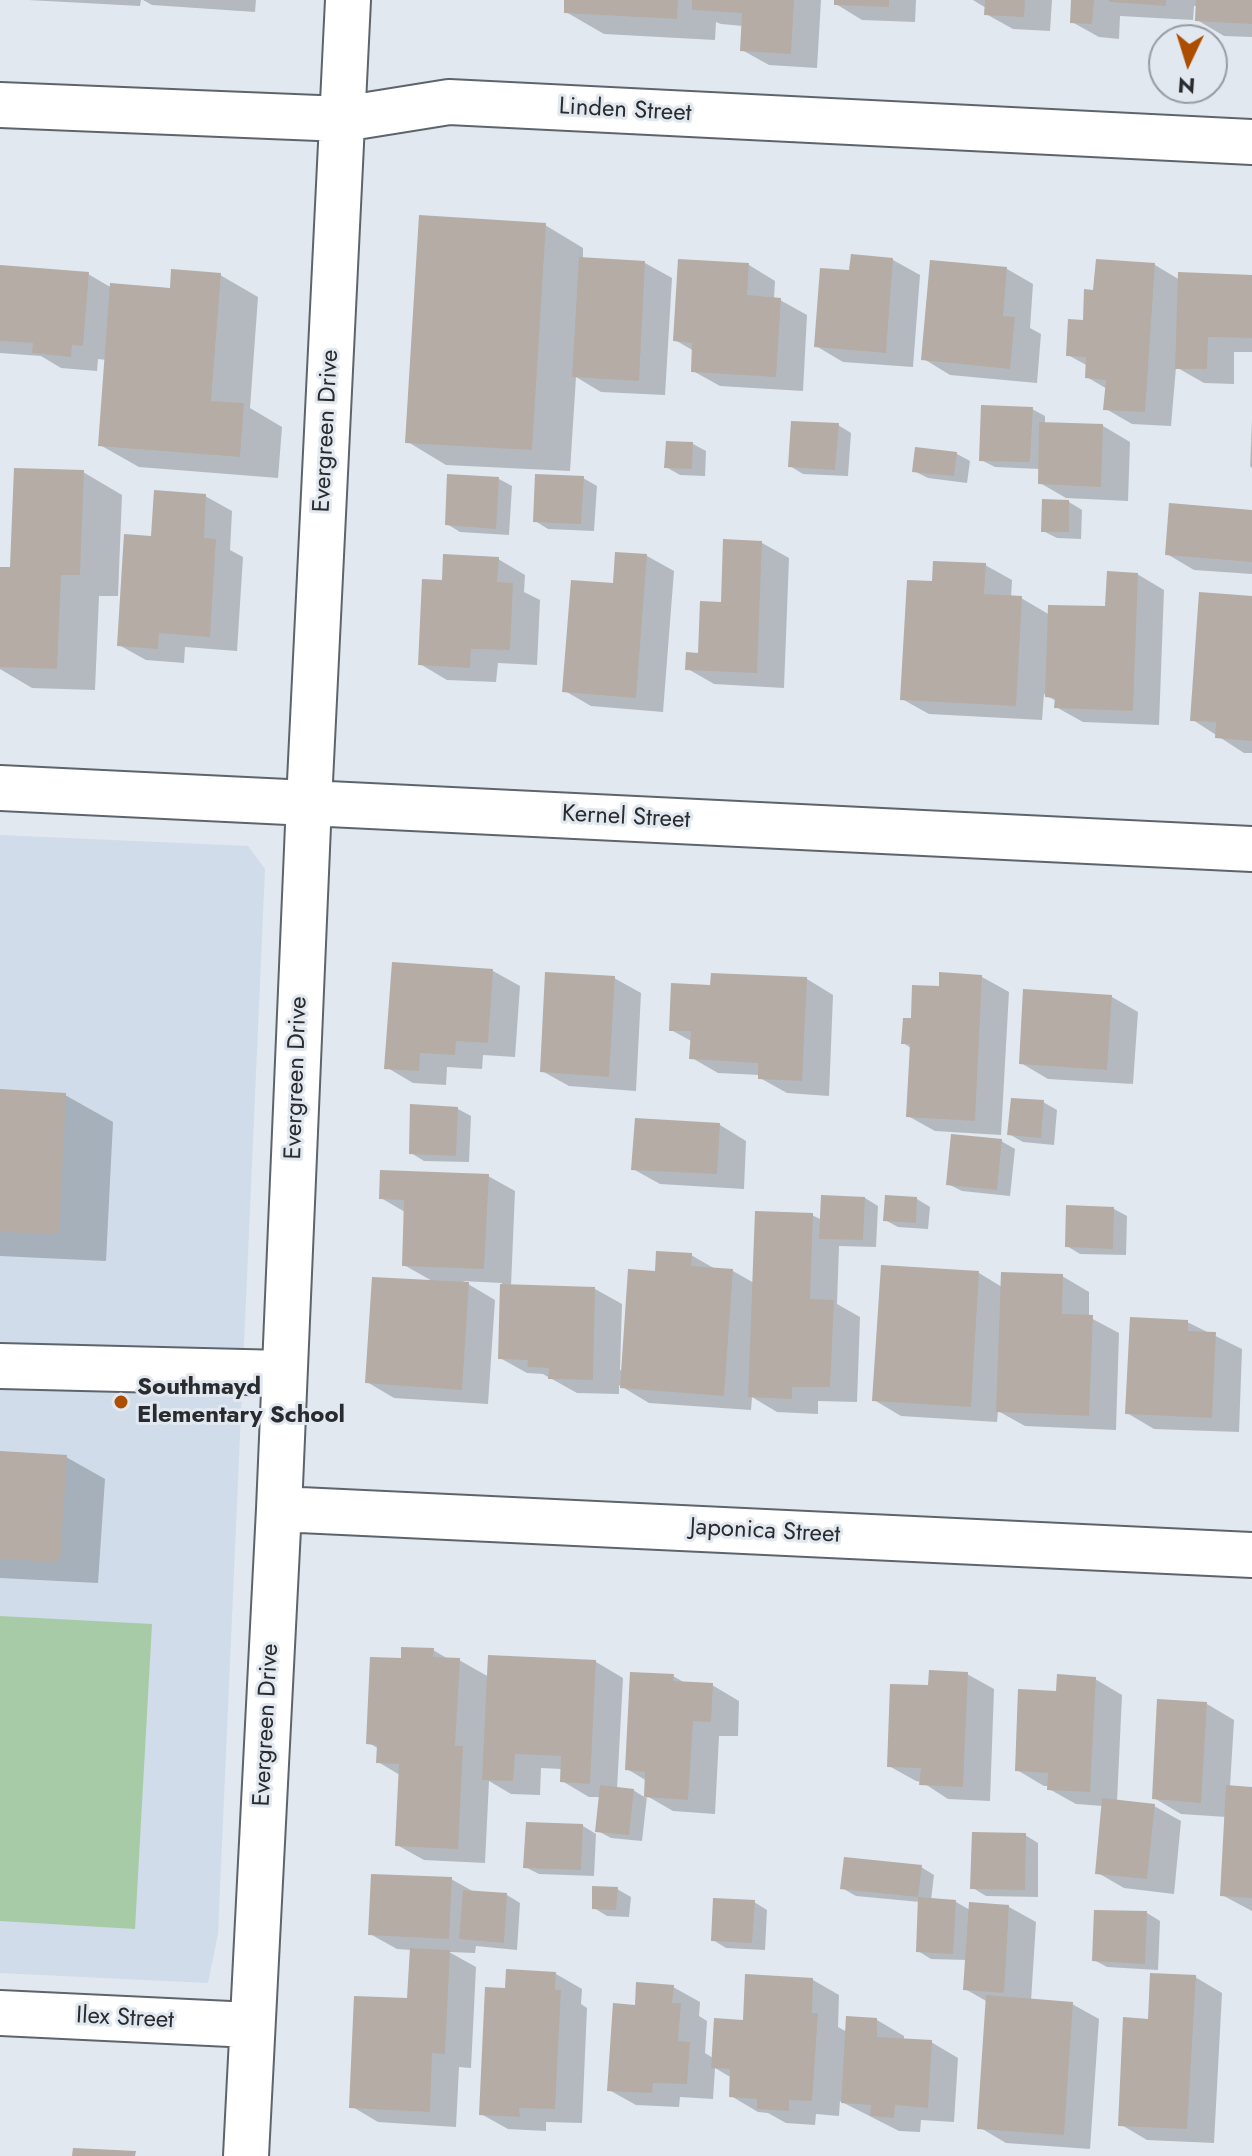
<!DOCTYPE html>
<html>
<head>
<meta charset="utf-8">
<style>
	body { margin:0 }
	#map { position:relative; width:1252px; height:2156px; overflow:hidden; background:#e1e8f0; font-family:Jost,sans-serif }
	canvas { display:block }
	.north { position:absolute; left:1148px; top:24px; width:80px; height:80px; box-sizing:border-box; background:#e1e8f0; border:2px solid #979ca2; border-radius:50%; rotate:184deg; font-size:22px; font-weight:700; line-height:32px; text-align:center; color:#292b2e }
	.north::after { content:''; display:block; margin:auto; width:28px; height:36px; background:#ac4d00; clip-path:polygon(50% 0,100% 100%,50% 72%,0 100%) }
</style>
</head>
<body>
<div id="map">
<canvas width="1252" height="2156"></canvas>
<div class="north">N</div>
</div>
<script>
const g = document.querySelector('canvas').getContext('2d');
g.lineJoin = 'round';
function fillPath(path, color) { g.fillStyle = color; g.fill(path, 'evenodd'); }
const shape = rows => new Path2D(rows.map(r => 'M' + r).join(''));
function strokePath(path, color, width, dash) { g.strokeStyle = color; g.lineWidth = width; g.lineCap = dash ? 'butt' : 'round'; g.setLineDash(dash || []); g.stroke(path); }
function write(font, color, halo, rows, align = 'center') {
  g.font = font + ' Jost,sans-serif'; g.lineWidth = 6; g.setLineDash([]); g.textBaseline = 'middle'; g.strokeStyle = halo; g.fillStyle = color; for (const [text, x, y, turn = 0] of rows) {
    g.save(); g.translate(x, y); g.rotate((+turn || 0) * Math.PI / 180); g.textAlign = isNaN(turn) ? turn : align; if (halo) g.strokeText(text, 0, 0); g.fillText(text, 0, 0); g.restore();
  }
}
fillPath(shape([
	[0,835,248,846,265,869,218,1934,208,1983,0,1973]
]), '#d0dcea');
fillPath(shape([
	[0,1616,152,1624,135,1929,0,1921]
]), '#a8cba7');
fillPath(shape([
	[28,0,141,0,140,6],
	[143,0,256,0,255,12,152,5],
	[566,0,821,0,817,68,769,65,742,50,743,26,721,24,716,22,715,40,604,34,566,12],
	[836,0,916,0,915,22,862,20,836,4],
	[973,0,1052,0,1050,31,1013,29,986,14,986,8],
	[1073,0,1252,0,1252,37,1224,36,1197,20,1197,6,1194,6,1193,20,1120,16,1119,39,1099,37,1072,22],
	[545,225,583,248,583,259,645,263,672,278,665,395,601,392,576,377,570,471,446,465,408,442],
	[893,260,920,275,913,367,843,362,816,346,851,272],
	[749,265,775,281,774,299,780,300,807,315,803,391,720,386,693,371,694,351,675,340],
	[1155,265,1180,280,1252,277,1252,352,1234,352,1234,384,1204,383,1176,367,1171,426,1132,424,1106,409,1107,389,1087,377,1088,366,1068,355,1095,292],
	[0,267,88,274,112,288,172,290,220,275,258,297,250,408,282,427,278,478,139,467,100,445,107,360,98,359,97,371,61,368,41,356,0,353],
	[1007,269,1033,284,1030,328,1041,334,1037,383,950,375,924,359],
	[1032,409,1045,416,1045,424,1103,426,1130,442,1128,501,1066,498,1040,483,1040,469,995,467,981,460],
	[1252,420,1252,468,1250,466],
	[838,425,851,433,848,476,803,474,790,466],
	[693,444,706,451,705,476,680,475,666,467],
	[917,449,957,454,970,461,967,483,928,478,914,471],
	[83,472,122,495,118,596,99,596,95,690,32,688,0,669,0,569,12,569],
	[583,478,597,486,594,531,548,529,535,521],
	[499,479,512,486,509,535,460,532,447,524],
	[205,496,232,511,230,550,243,557,237,651,185,647,184,663,146,660,119,645,153,538],
	[1069,502,1082,510,1081,539,1057,538,1043,531],
	[1252,512,1252,574,1194,570,1167,554],
	[762,543,789,558,784,688,714,684,688,669,700,655],
	[647,556,674,571,663,712,591,706,565,691,615,585],
	[498,559,525,575,524,592,540,600,537,665,498,663,496,682,447,680,420,664,443,582],
	[985,565,1012,580,1011,598,1021,598,1050,615,1107,608,1137,574,1164,590,1159,725,1083,722,1056,707,1056,701,1044,694,1042,720,929,714,902,699,934,583],
	[1252,598,1252,753,1244,753,1193,720],
	[493,971,520,986,515,1057,483,1055,482,1069,447,1067,446,1085,413,1083,386,1067],
	[982,977,1009,992,1001,1135,935,1131,908,1116,911,1048,903,1043,913,1020,941,989],
	[614,978,641,993,636,1091,569,1086,542,1071],
	[807,979,833,995,829,1096,787,1093,760,1078,760,1075,718,1073,692,1058,693,1042,671,1030,712,987],
	[1112,997,1138,1012,1133,1084,1048,1079,1021,1063],
	[0,1092,65,1095,113,1122,106,1261,0,1256],
	[1043,1102,1057,1110,1054,1145,1023,1142,1009,1134],
	[458,1109,471,1116,469,1162,424,1161,411,1153],
	[720,1125,746,1141,744,1189,660,1184,633,1169],
	[1001,1141,1015,1149,1010,1196,962,1191,948,1184],
	[488,1176,515,1191,511,1286,595,1289,622,1304,620,1370,623,1371,657,1273,691,1255,717,1270,733,1271,754,1283,812,1215,822,1220,865,1198,878,1206,876,1247,839,1246,837,1304,860,1317,857,1402,818,1401,818,1414,777,1412,752,1397,751,1410,649,1403,619,1385,619,1394,577,1393,543,1374,527,1373,500,1358,502,1283,463,1281,495,1300,488,1404,394,1398,367,1382,434,1282,404,1265,405,1212,381,1198],
	[917,1199,930,1207,928,1229,898,1227,885,1220],
	[1114,1209,1127,1216,1126,1255,1080,1254,1067,1246],
	[979,1273,1002,1287,1062,1276,1089,1292,1089,1317,1119,1333,1116,1430,1025,1426,998,1411,997,1422,901,1416,874,1400],
	[1187,1322,1242,1349,1239,1432,1154,1429,1127,1413],
	[0,1453,66,1457,105,1479,98,1583,0,1578],
	[433,1650,450,1660,459,1660,489,1677,596,1662,623,1678,617,1789,633,1790,646,1798,647,1781,627,1769,673,1676,687,1684,712,1685,739,1701,738,1736,719,1736,715,1814,673,1811,647,1796,642,1841,611,1838,598,1831,601,1797,589,1797,562,1781,562,1769,541,1768,540,1795,511,1794,489,1781,485,1863,424,1860,397,1845,400,1775,378,1762,379,1749,369,1743,402,1660],
	[967,1674,994,1689,990,1801,948,1799,922,1782,916,1781,889,1766,930,1688],
	[1095,1679,1122,1695,1117,1802,1154,1806,1181,1821,1174,1894,1124,1888,1098,1873,1104,1806,1076,1804,1049,1789,1049,1786,1044,1786,1017,1770,1057,1693],
	[1207,1704,1234,1720,1230,1787,1252,1789,1252,1911,1222,1895,1226,1817,1181,1814,1154,1798],
	[583,1826,596,1834,594,1876,539,1874,525,1867],
	[1025,1835,1038,1843,1038,1897,986,1896,973,1888],
	[921,1867,934,1875,931,1900,956,1902,970,1910,1009,1907,1036,1922,1031,2001,1072,2004,1099,2019,1090,2149,1006,2143,979,2127,988,2002,965,1989,967,1960,931,1959,918,1951,920,1902,856,1896,842,1888],
	[451,1879,476,1893,507,1895,520,1903,517,1950,476,1946,475,1953,449,1952,476,1967,471,2068,459,2067,456,2127,378,2122,351,2106,409,2000,412,1950,397,1949,370,1934],
	[617,1889,631,1897,629,1917,607,1916,594,1908],
	[754,1902,767,1910,765,1950,726,1948,713,1940],
	[1147,1913,1160,1921,1158,1970,1107,1967,1094,1960],
	[556,1974,582,1989,581,2004,587,2008,582,2123,546,2122,546,2131,508,2129,481,2114,507,1991],
	[1195,1977,1222,1993,1214,2143,1147,2140,1120,2124,1150,2021],
	[813,1980,839,1995,838,2027,847,2032,877,2020,904,2036,904,2041,931,2042,958,2058,954,2122,921,2120,920,2132,899,2131,840,2101,839,2116,816,2114,815,2125,786,2123,768,2113,758,2112,731,2096,732,2078,715,2068,713,2099,680,2097,679,2107,636,2105,609,2090,636,2007,673,1987,700,2002,699,2016,707,2021,705,2053,713,2058,745,2022]
]), '#0003');
fillPath(shape([
	[564,0,678,0,677,19,564,13],
	[692,0,794,0,791,54,740,51,742,13,692,10],
	[834,0,889,0,889,7,834,5],
	[985,0,1025,0,1024,17,984,15],
	[1071,0,1094,0,1092,24,1070,23],
	[1109,0,1166,0,1166,6,1109,2],
	[1196,0,1252,0,1252,24,1195,21],
	[419,215,546,223,532,450,405,443],
	[851,254,893,258,886,353,814,347,820,268,849,270],
	[579,257,645,261,639,381,572,377],
	[678,259,749,263,747,295,781,298,776,377,691,372,692,343,673,341],
	[1096,259,1155,263,1145,412,1103,410,1106,380,1085,378,1086,357,1066,356,1068,319,1083,320,1084,289,1093,290],
	[930,260,1007,267,1003,316,1015,317,1010,369,921,360],
	[0,265,89,272,83,346,72,345,71,357,32,353,33,343,0,341],
	[171,269,221,273,211,401,244,403,240,457,98,446,110,283,170,288],
	[1178,272,1252,275,1252,338,1208,337,1207,369,1175,369],
	[981,405,1033,407,1030,462,979,461],
	[791,421,839,423,835,470,788,467],
	[1039,422,1103,424,1101,487,1038,484],
	[666,441,693,442,692,469,664,468],
	[915,447,957,452,954,476,912,472],
	[14,468,84,470,80,575,61,575,57,669,0,667,0,567,10,567],
	[447,474,499,477,496,529,445,525],
	[535,474,584,476,581,524,533,522],
	[154,490,206,494,204,538,216,539,210,637,159,633,158,649,117,646,124,534,151,536],
	[1042,499,1069,500,1069,532,1041,532],
	[1169,503,1252,510,1252,562,1165,555],
	[723,539,762,541,757,673,685,670,686,652,698,653,700,601,721,602],
	[615,552,647,554,636,698,562,692,571,580,613,583],
	[443,554,499,557,497,582,513,583,510,650,471,649,470,668,418,665,422,579,442,580],
	[933,561,986,563,984,594,1022,596,1016,706,900,700,907,580,932,581],
	[1107,571,1138,573,1133,711,1054,708,1055,698,1045,697,1048,605,1105,606],
	[1199,592,1252,596,1252,741,1215,738,1216,722,1190,721],
	[392,962,493,969,488,1043,456,1041,455,1055,420,1053,419,1071,384,1069],
	[545,972,615,976,609,1077,540,1072],
	[939,972,982,975,975,1121,906,1117,910,1044,901,1044,903,1018,911,1018,912,985,939,986],
	[711,973,807,977,802,1081,758,1079,758,1063,689,1059,691,1031,669,1031,671,983,710,985],
	[1023,989,1112,995,1107,1070,1019,1064],
	[0,1089,66,1093,59,1234,0,1232],
	[1011,1098,1044,1100,1041,1138,1007,1135],
	[410,1104,458,1107,456,1156,409,1154],
	[635,1118,720,1123,717,1174,631,1170],
	[951,1134,1002,1139,997,1190,946,1185],
	[380,1170,489,1174,484,1269,402,1266,404,1200,379,1199],
	[821,1195,865,1197,863,1240,819,1239],
	[885,1195,917,1197,916,1223,883,1221],
	[1066,1205,1114,1207,1113,1249,1065,1247],
	[755,1211,813,1213,810,1299,834,1300,830,1387,792,1387,792,1399,748,1397],
	[656,1251,692,1253,691,1266,733,1269,724,1396,620,1388,628,1269,655,1271],
	[881,1265,979,1271,971,1407,872,1401],
	[1001,1272,1063,1274,1062,1314,1093,1315,1089,1416,996,1412],
	[372,1277,469,1282,462,1390,365,1383],
	[500,1284,595,1287,593,1380,548,1379,549,1368,527,1367,528,1360,498,1359],
	[1130,1317,1188,1320,1188,1331,1216,1332,1212,1418,1125,1414],
	[0,1451,67,1455,60,1562,0,1559],
	[401,1647,434,1648,433,1657,460,1658,455,1746,463,1746,458,1849,395,1846,399,1764,376,1763,377,1745,366,1744,370,1657,401,1658],
	[488,1655,596,1660,590,1784,560,1782,561,1756,515,1754,513,1781,482,1780],
	[929,1670,968,1672,963,1787,919,1785,921,1768,887,1767,890,1684,928,1685],
	[630,1672,674,1674,673,1681,713,1683,711,1722,693,1721,688,1800,644,1797,645,1772,625,1770],
	[1057,1674,1096,1677,1090,1792,1047,1790,1048,1773,1015,1771,1018,1689,1056,1691],
	[1157,1699,1207,1702,1201,1803,1152,1799],
	[600,1785,634,1789,629,1835,595,1832],
	[1226,1785,1252,1787,1252,1898,1220,1896],
	[1102,1798,1155,1804,1147,1879,1095,1874],
	[526,1822,583,1824,581,1870,523,1868],
	[972,1832,1026,1833,1025,1890,970,1889],
	[844,1857,922,1865,918,1897,956,1900,953,1954,916,1952,918,1897,840,1889],
	[371,1874,452,1877,449,1939,368,1935],
	[592,1886,618,1887,616,1910,592,1909],
	[463,1890,507,1893,504,1943,459,1939],
	[713,1898,755,1900,752,1943,711,1941],
	[969,1902,1009,1905,1004,1993,963,1990],
	[1094,1910,1147,1911,1145,1964,1092,1961],
	[410,1948,450,1950,445,2054,432,2053,430,2112,349,2108,354,1996,407,1998],
	[506,1969,556,1972,555,1990,561,1990,555,2109,519,2108,520,2117,479,2115,485,1987,505,1988],
	[1150,1973,1196,1975,1187,2129,1118,2126,1123,2017,1148,2019],
	[745,1974,813,1978,812,2013,818,2013,812,2101,789,2100,789,2111,757,2109,757,2099,729,2097,730,2069,711,2068,714,2018,743,2020],
	[636,1982,674,1985,672,2003,681,2003,678,2041,690,2042,687,2084,653,2083,652,2093,607,2091,613,2003,635,2005],
	[986,1995,1073,2002,1064,2135,977,2129],
	[846,2016,877,2018,877,2037,932,2040,928,2108,895,2105,894,2118,870,2116,871,2105,841,2103],
	[73,2148,136,2151,135,2156,72,2156]
]), '#b4aca5');
const minor = shape([
	[0,105,343,119,449,102,1252,142],
	[0,788,1252,849],
	[0,1366,284,1373],
	[279,1509,1252,1555],
	[0,2013,251,2025],
	[246,2156,279,1509,309,802,348,0]
]);
strokePath(minor, '#5e646b', 48);
strokePath(minor, '#fff', 44);
for (const [x, y, r, color] of [
	[121,1402,8,"#ac4d00"]
]) { const dot = new Path2D(); dot.arc(x, y, r, 0, 2 * Math.PI); g.fillStyle = color; g.fill(dot); strokePath(dot, '#e1e8f0', 3); }
write('24px', '#292b2e', '#e1e8f0', [
	["Linden Street",625,111,3],
	["Evergreen Drive",327,431,-87],
	["Kernel Street",626,818,3],
	["Evergreen Drive",297,1078,-88],
	["Japonica Street",765,1532,3],
	["Evergreen Drive",267,1725,-87],
	["Ilex Street",125,2019,3]
]);
write('bold 24px', '#292b2e', '#e1e8f0', [
	["Southmayd",137,1388],
	["Elementary School",137,1416]
], 'left');
</script>
</body>
</html>
